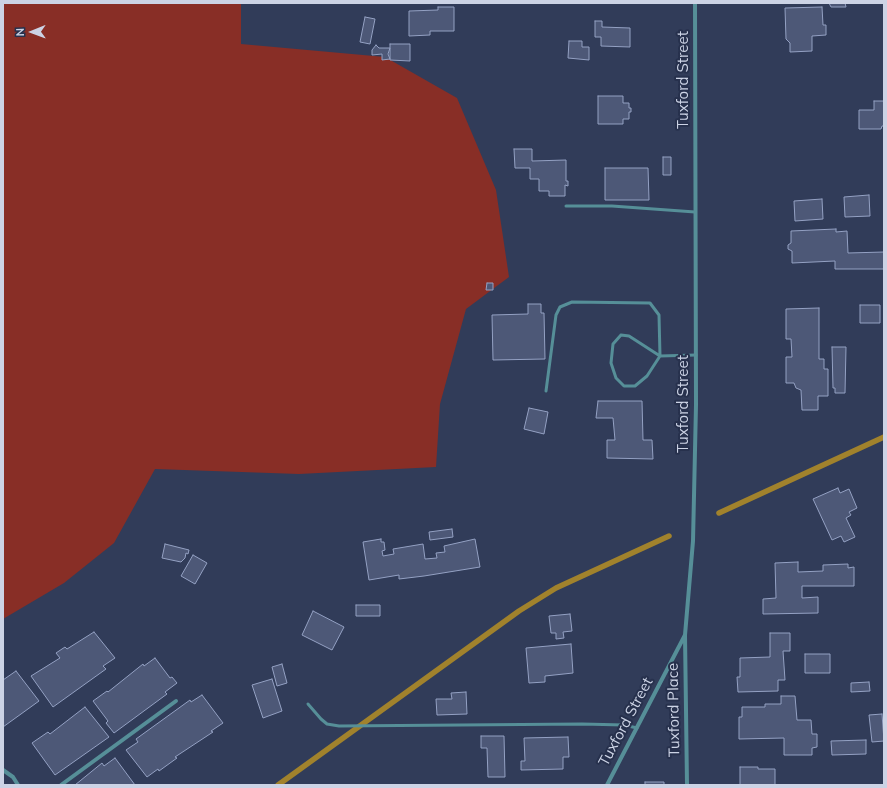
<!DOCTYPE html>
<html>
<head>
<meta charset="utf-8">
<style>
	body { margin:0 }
	#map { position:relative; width:887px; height:788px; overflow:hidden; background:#313c59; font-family:Mulish,sans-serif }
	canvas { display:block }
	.frame { position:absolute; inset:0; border:4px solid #ccd3e5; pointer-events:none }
	.north { position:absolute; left:12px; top:12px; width:40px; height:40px; -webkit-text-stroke:3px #27314d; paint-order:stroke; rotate:269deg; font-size:11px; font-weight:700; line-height:16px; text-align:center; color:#ccd3e5 }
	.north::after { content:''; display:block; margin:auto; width:14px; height:18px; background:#ccd3e5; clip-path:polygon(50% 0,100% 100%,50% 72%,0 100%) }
</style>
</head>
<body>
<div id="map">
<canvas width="887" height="788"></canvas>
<div class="frame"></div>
<div class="north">N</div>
</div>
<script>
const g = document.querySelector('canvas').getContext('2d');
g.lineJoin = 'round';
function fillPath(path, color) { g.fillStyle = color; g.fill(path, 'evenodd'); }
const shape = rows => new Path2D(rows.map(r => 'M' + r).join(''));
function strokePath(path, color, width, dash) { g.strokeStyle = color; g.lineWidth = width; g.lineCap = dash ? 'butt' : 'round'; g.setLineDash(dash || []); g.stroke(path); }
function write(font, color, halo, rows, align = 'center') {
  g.font = font + ' Mulish,sans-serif'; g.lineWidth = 4; g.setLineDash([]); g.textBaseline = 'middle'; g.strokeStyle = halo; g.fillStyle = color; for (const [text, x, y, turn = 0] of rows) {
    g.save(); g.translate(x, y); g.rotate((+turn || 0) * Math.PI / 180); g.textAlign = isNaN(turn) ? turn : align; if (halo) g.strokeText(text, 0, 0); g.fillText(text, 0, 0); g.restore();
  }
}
fillPath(shape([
	[3,3,241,3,241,44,385,57,457,98,496,190,509,277,466,309,440,404,436,467,299,474,155,469,114,543,64,583,3,619]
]), '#882e26');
strokePath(shape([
	[719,513,884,437],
	[278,785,519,611,556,588,669,536]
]), '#a1822c', 5.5);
const building = shape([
	[829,3,845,3,846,7,831,7,829,3],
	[438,7,454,7,454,31,430,31,430,35,409,36,409,11,438,10,438,7],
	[822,7,823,25,826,25,826,35,812,36,812,51,790,52,790,43,786,39,785,8,822,7],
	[365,17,375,19,370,44,360,42,365,17],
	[595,21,602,21,602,27,630,28,630,47,601,46,601,37,595,37,595,21],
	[569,41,582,41,582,47,589,47,589,60,568,58,569,41],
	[390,44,410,44,410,61,390,60,390,44],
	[376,45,379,48,390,48,388,54,390,59,382,60,382,54,372,55,372,50,376,45],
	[598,96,623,96,623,103,629,103,629,108,631,108,631,112,629,112,629,119,623,119,623,124,598,124,598,96],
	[874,101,884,101,884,126,882,126,881,129,859,129,859,110,874,110,874,101],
	[514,149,532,149,532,161,566,160,566,181,568,181,568,186,565,185,565,196,549,196,549,191,539,191,539,179,530,179,530,168,515,168,514,149],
	[663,157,671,157,671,175,663,175,663,157],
	[605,168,648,168,649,200,605,200,605,168],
	[869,195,870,216,845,217,844,197,869,195],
	[822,199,823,219,795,221,794,201,822,199],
	[836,229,836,232,847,231,848,253,884,252,884,269,835,269,835,261,792,263,792,251,788,249,788,245,791,243,791,231,836,229],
	[487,283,493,283,493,290,486,290,487,283],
	[528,304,541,304,541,313,544,313,545,359,493,360,492,315,528,314,528,304],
	[860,305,880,305,880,323,860,323,860,305],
	[819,308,819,359,824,359,824,369,828,369,828,396,818,396,818,410,802,410,801,390,796,388,794,383,786,383,786,357,792,357,791,339,786,339,786,309,819,308],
	[832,347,846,347,845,393,835,393,835,388,833,388,832,347],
	[598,401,642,401,643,440,652,440,653,459,607,458,607,440,615,440,613,418,596,418,598,401],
	[529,408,548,412,544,434,524,429,529,408],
	[838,488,840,493,849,489,857,508,849,512,851,515,846,518,855,537,844,542,841,536,832,540,813,499,838,488],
	[452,529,453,537,430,540,429,532,452,529],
	[381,539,381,542,384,542,385,550,382,551,383,556,394,554,393,549,423,544,425,559,437,558,436,553,445,552,444,546,475,539,480,567,424,576,399,579,399,575,369,580,363,542,381,539],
	[165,544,189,550,188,554,186,553,185,558,181,562,162,558,165,544],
	[193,555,207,563,195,584,181,576,193,555],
	[798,562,798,572,823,571,823,565,848,564,848,568,854,567,854,586,802,586,802,598,818,597,818,613,763,614,763,599,776,598,775,563,798,562],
	[356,605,380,605,380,616,356,616,356,605],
	[313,611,344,627,332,650,302,635,313,611],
	[570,614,572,631,563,632,564,638,556,639,556,633,551,633,549,616,570,614],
	[94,632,115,658,103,666,106,669,53,707,31,676,60,658,56,653,65,647,67,649,94,632],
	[770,633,790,633,790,651,783,651,785,680,778,680,778,691,738,692,737,677,740,677,740,658,770,657,770,633],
	[571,644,573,673,545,676,545,682,529,683,526,648,571,644],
	[805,654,830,654,830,673,805,673,805,654],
	[155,658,170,678,172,677,177,683,165,692,167,694,114,733,106,723,108,721,93,701,107,691,108,692,143,664,144,666,155,658],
	[282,664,287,683,277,686,272,667,282,664],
	[16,671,39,701,3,727,3,680,16,671],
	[272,679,282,711,263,718,252,685,272,679],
	[869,682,870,691,851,692,851,683,869,682],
	[466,692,467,714,437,715,436,699,452,699,451,693,466,692],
	[202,695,223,723,211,731,213,732,175,757,177,758,159,771,158,769,147,777,126,750,138,742,136,739,190,700,191,702,202,695],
	[781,696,795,696,797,720,811,720,812,734,817,734,817,747,812,748,812,755,784,755,784,738,739,739,739,717,742,717,742,707,765,707,765,704,781,704,781,696],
	[85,707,109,737,55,775,32,743,48,732,50,734,85,707],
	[882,714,884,741,872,742,869,715,882,714],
	[481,736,504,736,505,777,488,777,487,748,481,748,481,736],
	[568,737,569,757,563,757,563,769,521,770,521,761,525,761,524,738,568,737],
	[866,740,866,754,832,755,831,741,866,740],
	[115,758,135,785,75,785,102,763,104,766,115,758],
	[740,767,758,767,758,769,775,769,775,785,777,785,740,785,740,767],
	[645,782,664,782,664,785,645,785,645,782]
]);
fillPath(building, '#4d5877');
strokePath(building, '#94a1c3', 1);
strokePath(shape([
	[566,206,612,206,695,212],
	[621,335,629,336,660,356,647,376,635,386,624,386,616,378,611,363,613,344,621,335],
	[546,391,556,315,560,307,572,302,650,303,659,315,660,356,696,355],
	[308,704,321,719,327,724,339,726,582,724,624,725,637,728]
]), '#568f98', 3);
strokePath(shape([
	[685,635,687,785],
	[3,770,13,777,18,785],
	[61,785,176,701],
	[607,785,685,635,693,541,696,405,695,3]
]), '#568f98', 4);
write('15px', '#ccd3e5', '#27314d', [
	["Tuxford Street",683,80,-90],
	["Tuxford Street",683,404,-90],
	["Tuxford Place",674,710,-91],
	["Tuxford Street",626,722,-62]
]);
</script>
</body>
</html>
